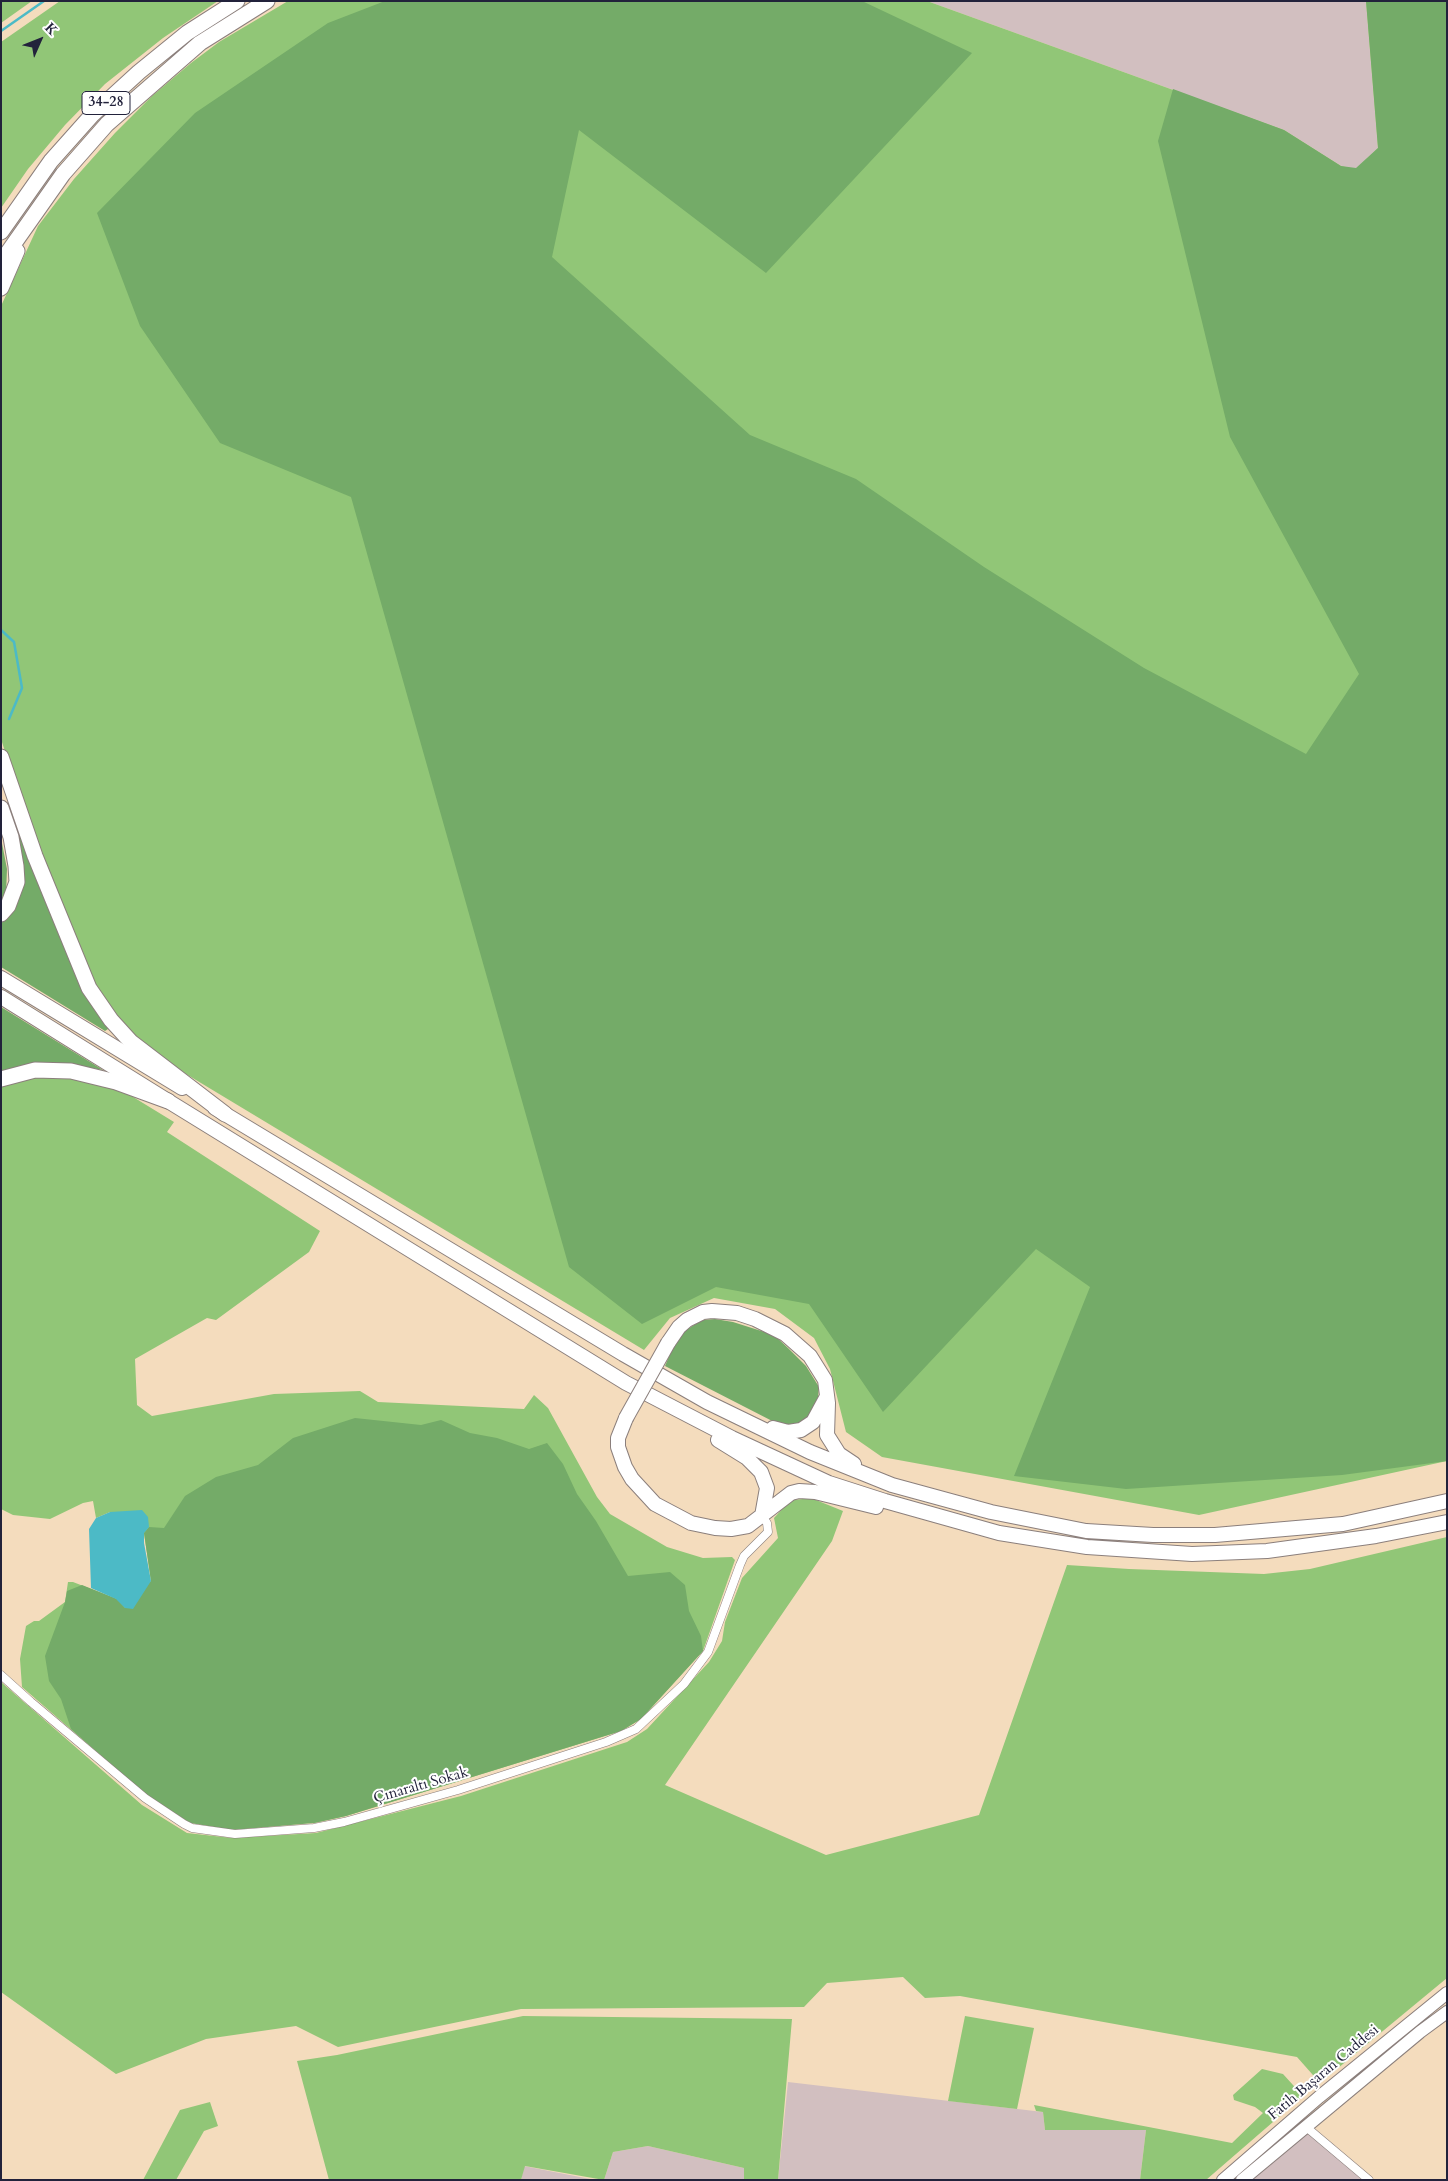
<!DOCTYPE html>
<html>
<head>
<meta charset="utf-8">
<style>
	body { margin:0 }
	#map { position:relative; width:1448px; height:2181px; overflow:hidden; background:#f4dcbd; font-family:Cardo,serif }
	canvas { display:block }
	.frame { position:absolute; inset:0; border:2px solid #22223b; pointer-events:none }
	.north { position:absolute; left:15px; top:15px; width:50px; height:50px; -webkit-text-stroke:4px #fff; paint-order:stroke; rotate:46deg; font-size:14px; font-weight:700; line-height:20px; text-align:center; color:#22223b }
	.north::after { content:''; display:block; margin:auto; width:18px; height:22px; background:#22223b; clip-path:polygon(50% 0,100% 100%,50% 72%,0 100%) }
</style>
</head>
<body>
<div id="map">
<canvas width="1448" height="2181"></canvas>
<div class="frame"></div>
<div class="north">K</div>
</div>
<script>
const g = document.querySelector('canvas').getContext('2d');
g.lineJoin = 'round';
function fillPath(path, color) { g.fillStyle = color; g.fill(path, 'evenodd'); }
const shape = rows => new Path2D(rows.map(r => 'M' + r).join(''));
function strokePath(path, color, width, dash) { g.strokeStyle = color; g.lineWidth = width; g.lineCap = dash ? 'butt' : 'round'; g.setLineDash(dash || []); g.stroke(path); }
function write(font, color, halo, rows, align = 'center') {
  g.font = font + ' Cardo,serif'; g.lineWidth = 4; g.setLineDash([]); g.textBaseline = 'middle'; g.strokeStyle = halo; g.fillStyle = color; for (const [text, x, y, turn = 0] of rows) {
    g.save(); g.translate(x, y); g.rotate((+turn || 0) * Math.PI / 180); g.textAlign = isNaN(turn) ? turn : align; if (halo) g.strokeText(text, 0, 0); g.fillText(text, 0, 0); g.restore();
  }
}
fillPath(shape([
	[927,1,1366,1,1378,148,1356,169,1341,166,1284,130],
	[788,2082,1043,2112,1045,2130,1146,2130,1140,2180,778,2180],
	[1300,2125,1366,2180,1237,2180],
	[648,2146,744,2168,744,2180,604,2180,613,2152],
	[524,2166,595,2180,521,2180]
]), '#d2bfc0');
fillPath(shape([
	[1,1,32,1,1,23],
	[60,1,218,1,163,38,105,84,65,125,28,169,1,208,1,42],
	[288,1,927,1,1284,130,1341,166,1356,169,1378,148,1366,1,1447,1,1447,1461,1199,1515,882,1457,846,1432,830,1369,814,1338,775,1309,714,1298,670,1318,644,1350,186,1074,141,1042,120,1023,89,976,20,798,1,739,1,306,38,226,74,179,115,133,152,96,191,63,219,42],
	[65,1075,125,1092,174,1122,167,1132,320,1231,309,1252,216,1320,207,1318,135,1359,137,1405,152,1416,274,1394,360,1391,378,1402,524,1409,534,1395,548,1408,597,1497,610,1514,667,1547,703,1558,732,1557,735,1560,703,1651,641,1719,621,1731,346,1816,314,1823,144,1793,22,1687,20,1659,26,1626,34,1621,39,1621,65,1602,68,1582,73,1582,117,1599,151,1581,144,1533,110,1512,96,1518,93,1501,83,1503,50,1519,13,1515,1,1509,1,1084,33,1077],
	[811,1498,843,1511,832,1541,665,1785,826,1855,979,1815,1067,1565,1129,1569,1264,1574,1310,1569,1447,1537,1447,1978,1320,2083,1297,2057,960,1996,925,1998,903,1977,827,1983,804,2007,521,2009,338,2047,296,2026,206,2039,116,2074,1,1992,1,1682,142,1805,187,1833,232,1838,316,1833,461,1796,627,1742,647,1729,709,1662,722,1641,725,1622,742,1578,778,1538,774,1518,785,1506,794,1500],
	[523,2016,792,2019,778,2180,744,2180,744,2168,648,2146,613,2152,604,2180,525,2166,521,2180,329,2180,297,2061,337,2055],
	[965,2016,1034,2028,1017,2109,948,2101],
	[1262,2069,1283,2074,1303,2096,1206,2180,1140,2180,1146,2130,1045,2130,1043,2112,1036,2111,1034,2105,1232,2143,1263,2113,1255,2107,1234,2100,1233,2095],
	[210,2102,218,2126,204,2131,176,2180,143,2180,180,2110]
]), '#91c677');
fillPath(shape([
	[385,1,862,1,972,53,766,273,579,130,552,257,750,435,856,479,984,567,1144,668,1306,754,1359,674,1230,437,1158,141,1173,89,1284,130,1341,166,1356,168,1378,148,1366,1,1447,1,1447,1461,1342,1475,1126,1489,1014,1476,1090,1287,1036,1249,883,1412,809,1304,716,1287,642,1324,569,1267,351,497,220,443,140,326,97,213,195,113,328,23],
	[8,805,12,805,111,1027,105,1031,1,967,1,923,15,910,24,875,20,842],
	[1,838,7,869,6,894,1,901],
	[1,1007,103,1070,68,1064,1,1073],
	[715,1319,733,1322,774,1335,788,1348,806,1366,819,1387,817,1407,811,1415,801,1423,789,1426,780,1425,665,1366,673,1347,683,1332,702,1320],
	[355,1418,421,1425,441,1420,470,1433,497,1438,529,1449,547,1443,563,1464,577,1494,596,1521,628,1576,670,1572,685,1585,689,1611,701,1636,703,1651,641,1719,621,1731,346,1816,314,1823,233,1830,190,1823,144,1793,71,1729,61,1699,49,1681,45,1656,65,1602,67,1591,82,1585,117,1599,125,1608,151,1581,144,1533,149,1527,164,1528,185,1496,216,1477,258,1465,293,1438]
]), '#74ab68');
fillPath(shape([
	[142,1510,148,1517,149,1527,144,1533,144,1543,151,1581,133,1609,125,1608,116,1599,91,1588,89,1529,96,1518,110,1512]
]), '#4cbac6');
strokePath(shape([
	[1,31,44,1],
	[1,630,14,642,22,688,9,719]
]), '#4cbac6', 2.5);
const minor = shape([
	[1,1675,31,1702,145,1798,184,1824,192,1828,235,1834,314,1828,344,1822,458,1790,606,1742,636,1729,684,1684,708,1652,740,1565,744,1556,768,1532,767,1523,762,1516],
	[1305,2126,1369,2180]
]);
const primary = shape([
	[1223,2180,1319,2097,1447,1993],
	[1242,2180,1420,2032,1447,2012]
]);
const trunk = shape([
	[1,978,182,1088],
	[1,997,168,1101,626,1383,732,1438,829,1483,885,1501,999,1533,1087,1547,1192,1554,1267,1551,1376,1536,1447,1522],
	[215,1108,623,1354,707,1402,810,1452,892,1485,991,1512,1086,1531,1153,1535,1215,1535,1343,1524,1447,1501],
	[668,1343,679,1327,687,1320,703,1312,712,1311,737,1313,755,1319,785,1334,810,1356,825,1380,828,1403,827,1435,839,1454,854,1464],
	[626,1418,618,1438,618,1447,625,1467,632,1479,655,1504,691,1523,715,1528,731,1529,748,1526,791,1493,799,1491,815,1492,876,1507],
	[773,1428,788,1432,801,1430,813,1422,826,1398],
	[718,1440,747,1458,761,1472,767,1488,762,1516]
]);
const motorway = shape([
	[1,232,51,161,92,115,139,72,187,33,237,1],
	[1,262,63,174,107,124,200,43,267,1],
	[1,288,17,251],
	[1,757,35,856,89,988,111,1020,131,1042,225,1114],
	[1,808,11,837,16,866,17,882,8,906,1,914],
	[1,1079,35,1070,71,1071,116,1082,168,1101]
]);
strokePath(minor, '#8b7f7c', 9);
strokePath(primary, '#8b7f7c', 14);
strokePath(trunk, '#8b7f7c', 16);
strokePath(motorway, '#8b7f7c', 17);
strokePath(minor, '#fff', 8);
strokePath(primary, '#fff', 12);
strokePath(trunk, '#fff', 14);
strokePath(motorway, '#fff', 15);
const trunkBridge = shape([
	[626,1418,668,1343]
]);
strokePath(trunkBridge, '#8b7f7c', 16, []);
strokePath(trunkBridge, '#fff', 14);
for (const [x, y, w] of [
	[106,103,48]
]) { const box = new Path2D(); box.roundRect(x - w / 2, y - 11.5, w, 23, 4); g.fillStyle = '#fff'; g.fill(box); strokePath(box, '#22223b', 1); }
write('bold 14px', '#22223b', null, [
	["34-28",106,103]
]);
write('15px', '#22223b', '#fff', [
	["Çınaraltı Sokak",421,1786,-16],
	["Fatih Başaran Caddesi",1324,2073,-40]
]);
</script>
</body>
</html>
